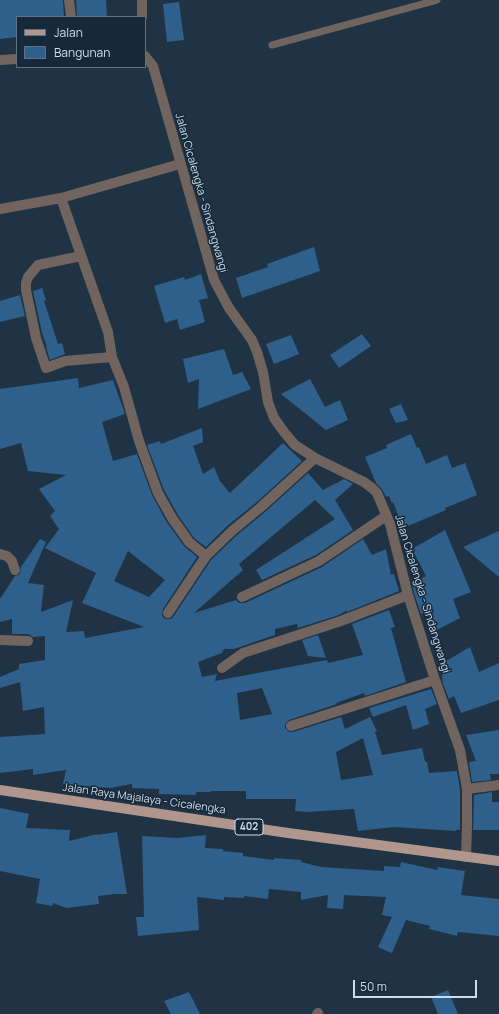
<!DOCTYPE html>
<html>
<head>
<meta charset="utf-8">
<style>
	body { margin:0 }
	#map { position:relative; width:499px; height:1014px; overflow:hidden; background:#1f3344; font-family:Manrope,sans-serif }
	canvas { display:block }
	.legend { position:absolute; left:16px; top:16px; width:130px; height:52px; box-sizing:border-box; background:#15293a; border:1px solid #607180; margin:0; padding:5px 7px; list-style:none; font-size:12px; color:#d0dce8 }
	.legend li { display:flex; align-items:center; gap:8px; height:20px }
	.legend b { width:20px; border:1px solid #607180 }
	.scale { position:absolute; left:353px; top:980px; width:124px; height:18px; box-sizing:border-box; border:2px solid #d0dce8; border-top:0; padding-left:5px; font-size:12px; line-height:14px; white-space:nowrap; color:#d0dce8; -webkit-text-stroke:3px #15293a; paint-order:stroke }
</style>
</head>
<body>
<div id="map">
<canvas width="499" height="1014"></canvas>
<ul class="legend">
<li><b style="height:5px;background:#b0968c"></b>Jalan</li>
<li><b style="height:11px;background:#2e608b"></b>Bangunan</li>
</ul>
<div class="scale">50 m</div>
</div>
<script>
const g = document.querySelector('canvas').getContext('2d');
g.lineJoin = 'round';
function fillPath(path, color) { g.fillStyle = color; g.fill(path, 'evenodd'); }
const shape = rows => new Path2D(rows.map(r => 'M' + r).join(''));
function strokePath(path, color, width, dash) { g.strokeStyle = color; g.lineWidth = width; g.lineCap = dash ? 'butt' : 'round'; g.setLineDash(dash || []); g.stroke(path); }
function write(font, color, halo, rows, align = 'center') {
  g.font = font + ' Manrope,sans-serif'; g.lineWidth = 3; g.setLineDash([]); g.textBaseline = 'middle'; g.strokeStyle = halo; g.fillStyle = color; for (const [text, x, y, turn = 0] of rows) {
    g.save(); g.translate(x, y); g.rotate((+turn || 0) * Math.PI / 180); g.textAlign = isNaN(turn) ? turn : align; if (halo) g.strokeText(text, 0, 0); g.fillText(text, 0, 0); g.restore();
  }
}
fillPath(shape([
	[0,0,63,0,64,17,17,17,17,37,0,39],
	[76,0,106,0,107,17,77,17],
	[179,2,184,40,167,42,163,4],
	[314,247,320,271,242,298,236,278,268,267,267,264],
	[201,274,208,298,199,300,205,322,180,330,177,319,165,323,154,286,184,277,185,280],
	[42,288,46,300,44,301,58,344,62,343,65,354,50,360,46,347,47,347,42,333,33,291],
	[20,295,25,316,0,322,0,301],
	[362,334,371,346,339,368,330,355],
	[291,335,299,354,274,364,266,344],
	[224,349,233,375,242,372,251,389,198,409,199,379,188,383,183,359],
	[78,378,79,388,113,380,125,414,102,422,113,461,137,454,152,495,166,521,184,546,197,557,163,609,162,616,165,619,171,619,173,617,211,560,236,536,265,512,308,473,323,490,344,479,353,484,335,500,353,530,316,555,262,580,256,570,335,519,315,500,239,564,243,570,194,613,236,600,239,603,245,603,322,567,363,539,372,555,386,549,391,575,394,574,399,591,347,612,347,610,339,615,298,628,297,624,275,629,275,635,234,649,224,649,222,653,198,662,202,677,217,674,215,681,327,660,328,663,363,655,352,624,389,610,395,627,391,628,406,682,365,696,364,693,336,703,337,704,289,720,285,724,285,728,289,732,293,732,341,717,345,729,370,717,377,731,375,732,382,755,422,748,425,762,427,762,429,773,457,771,460,790,460,830,456,830,456,831,394,827,358,831,354,809,307,812,295,811,296,799,246,799,246,791,211,791,211,792,196,792,196,795,159,794,159,789,132,788,132,784,110,788,63,784,66,770,33,775,33,769,0,773,0,737,45,734,44,707,23,711,20,682,0,688,0,677,19,669,19,664,45,660,45,636,33,637,28,634,12,634,12,619,0,622,0,599,15,576,20,574,21,567,40,539,46,542,28,583,44,585,41,612,73,600,66,632,84,631,85,638,144,627,82,603,96,573,45,548,59,529,50,516,55,511,39,489,66,475,28,471,21,443,0,449,0,389],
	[128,551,165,580,149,597,114,581],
	[262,688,272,714,240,720,237,693],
	[363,738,373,775,341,780,336,752],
	[310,379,325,407,340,400,348,420,326,430,281,394],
	[401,404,408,420,396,423,389,409],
	[202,428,203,442,193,446,203,474,214,467,220,481,230,493,283,443,302,461,257,502,227,526,206,547,194,538,178,515,164,490,147,445,160,441,161,444],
	[411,434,417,448,419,447,426,464,447,455,452,468,465,463,477,495,445,508,446,510,403,528,393,502,392,503,389,496,386,497,382,489,376,483,365,457,387,448,386,445],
	[445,530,471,592,453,599,460,618,433,632,427,612,421,614,414,593,412,583,426,576,412,549],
	[499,531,499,577,463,547],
	[318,635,326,658,308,656,302,640],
	[470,647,479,672,499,663,499,700,461,713,454,696,449,699,443,684,441,664],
	[431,689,437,704,425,709,429,724,413,730,406,705,373,717,369,708],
	[499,730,499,774,490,774,491,780,472,782,469,762,476,761,466,735],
	[492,792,492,802,499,802,499,830,473,830,474,795],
	[0,808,29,814,26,828,70,830,69,841,97,834,97,835,117,832,127,894,115,894,98,896,99,904,66,908,53,903,52,906,36,903,40,879,0,871],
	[206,835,205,848,223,849,223,851,243,853,243,856,274,860,274,858,301,860,301,862,321,867,384,871,384,866,400,867,401,862,437,870,438,867,465,871,461,895,499,899,499,936,458,932,457,936,429,929,430,926,406,920,392,953,378,947,392,917,382,915,386,897,344,895,343,909,327,908,328,895,301,900,301,892,269,889,268,899,244,896,244,898,224,897,224,900,197,897,199,930,138,936,136,917,144,917,142,836,178,838],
	[448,990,458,1014,438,1014,431,997],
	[189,992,200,1014,171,1014,164,1001]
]), '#2e608b');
strokePath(shape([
	[272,45,437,0]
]), '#71645f', 7);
strokePath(shape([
	[69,0,71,17],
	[142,0,142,17],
	[145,56,153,66,214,280,229,308,252,340,257,352,263,372,268,402,274,418,284,432,295,445,315,458,364,482,372,488,377,493,390,524,408,595,435,680,460,750,467,789,467,826,466,857],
	[0,60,17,59],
	[61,198,108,332,112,357,124,387,139,441,158,493,172,518,189,542,206,556],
	[0,209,61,198,180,164],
	[81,256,38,265,28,277,26,283,26,290,36,338,46,368,65,361,112,357],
	[0,554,7,556,12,561,15,570],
	[242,597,319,561,386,516],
	[168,613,206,556,232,531,261,507,315,458],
	[0,640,28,641],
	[222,668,243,653,341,621,408,595],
	[291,726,435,680],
	[467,789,499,785],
	[317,1014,318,1013]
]), '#71645f', 10);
strokePath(shape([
	[0,790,288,833,499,861]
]), '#b0968c', 10);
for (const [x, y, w] of [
	[249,827,28]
]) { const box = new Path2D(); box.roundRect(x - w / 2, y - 8, w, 16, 3); g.fillStyle = '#15293a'; g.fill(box); strokePath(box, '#d0dce8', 1); }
write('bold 10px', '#d0dce8', null, [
	["402",249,827]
]);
write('11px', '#d0dce8', '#15293a', [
	["Jalan Cicalengka - Sindangwangi",201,193,74],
	["Jalan Cicalengka - Sindangwangi",422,594,73],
	["Jalan Raya Majalaya - Cicalengka",144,799,8]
]);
</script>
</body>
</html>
